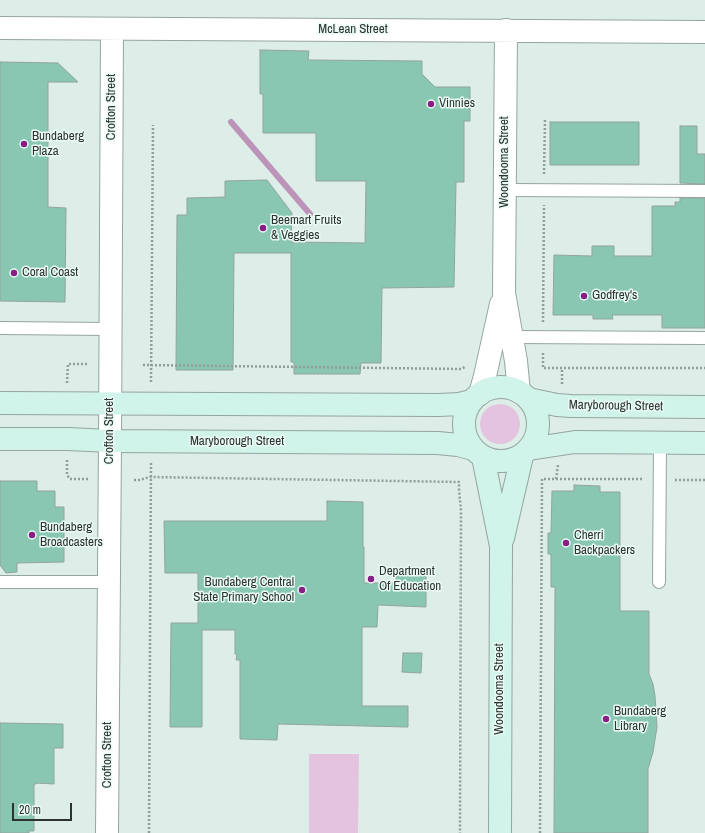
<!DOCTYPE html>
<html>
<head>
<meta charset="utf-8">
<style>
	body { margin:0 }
	#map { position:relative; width:705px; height:833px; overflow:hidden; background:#dceee7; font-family:"Archivo Narrow",sans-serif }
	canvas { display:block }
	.scale { position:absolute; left:12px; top:803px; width:60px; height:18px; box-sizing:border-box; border:2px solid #2c3230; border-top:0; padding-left:5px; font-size:12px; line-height:14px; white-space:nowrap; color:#2c3230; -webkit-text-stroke:3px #eafbf5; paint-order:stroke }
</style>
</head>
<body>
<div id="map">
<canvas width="705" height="833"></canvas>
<div class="scale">20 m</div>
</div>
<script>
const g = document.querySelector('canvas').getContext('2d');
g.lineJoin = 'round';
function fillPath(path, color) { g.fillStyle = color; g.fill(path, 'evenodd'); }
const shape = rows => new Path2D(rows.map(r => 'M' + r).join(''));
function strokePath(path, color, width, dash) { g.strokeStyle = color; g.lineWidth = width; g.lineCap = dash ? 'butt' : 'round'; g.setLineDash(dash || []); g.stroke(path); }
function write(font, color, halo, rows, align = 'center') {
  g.font = font + ' "Archivo Narrow",sans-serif'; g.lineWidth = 3; g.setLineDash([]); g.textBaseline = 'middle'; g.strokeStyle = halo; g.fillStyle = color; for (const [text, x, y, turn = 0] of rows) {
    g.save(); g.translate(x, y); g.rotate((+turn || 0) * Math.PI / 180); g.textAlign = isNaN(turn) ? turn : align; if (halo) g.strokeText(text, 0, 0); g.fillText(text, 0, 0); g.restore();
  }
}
fillPath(shape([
	'480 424a20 20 0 1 1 40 0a20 20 0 1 1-40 0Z',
	[309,754,359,754,358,833,309,833]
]), '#e4c3e0');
strokePath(shape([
	[231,122,310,214]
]), '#bd94b9', 6);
const building = shape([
	[260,50,309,51,308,60,422,61,422,74,435,87,470,87,470,121,464,121,464,182,456,182,454,287,382,288,381,363,361,363,360,374,294,374,294,362,291,362,291,253,234,253,233,370,176,370,177,215,187,215,187,198,225,197,225,181,267,180,292,213,291,242,365,243,366,181,316,181,316,133,263,133,263,94,260,94,260,50],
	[0,62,58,63,78,82,48,82,48,207,66,208,65,302,0,301,0,62],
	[550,122,639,122,639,165,550,165,550,122],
	[680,126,697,126,697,154,705,154,705,184,680,183,680,126],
	[680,198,705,198,705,328,662,328,662,315,612,315,613,319,593,319,593,315,553,315,554,255,592,256,592,246,614,246,614,256,652,256,652,206,675,206,675,202,680,202,680,198],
	[0,481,37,481,37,491,55,491,55,507,64,507,64,562,17,563,17,572,6,573,0,565,0,481],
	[574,485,600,486,600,492,620,492,620,611,649,611,649,674,653,684,655,696,657,727,653,752,648,769,648,833,554,833,555,587,551,587,551,554,548,554,548,533,551,533,552,491,574,491,574,485],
	[327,501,363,502,363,547,364,547,364,583,396,583,396,570,403,570,403,568,426,569,426,607,378,605,377,627,362,627,362,706,408,706,408,727,278,724,277,740,240,739,240,660,236,660,237,654,235,654,235,630,202,630,202,727,170,727,171,623,198,623,198,573,165,573,164,521,327,521,327,501],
	[403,653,422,653,421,673,402,672,403,653],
	[0,723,63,724,63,748,54,748,54,784,36,783,36,784,34,784,34,831,29,831,29,833,0,833,0,723]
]);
fillPath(building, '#89c7b3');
strokePath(building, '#93a39d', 1);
const lane = shape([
	[505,190,705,191],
	[0,328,110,329],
	[511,337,705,338],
	[0,582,109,582],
	[659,582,660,443]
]);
const street = shape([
	[0,28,705,32],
	[506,30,504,293,516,361,519,392],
	[480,394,485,376,501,304],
	[107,833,110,441,112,29]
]);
const secondary = shape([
	'464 424a37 37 0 1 1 74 0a37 37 0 1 1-74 0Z',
	[528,399,557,405,571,406,705,407],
	[0,403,439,405,459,404,472,401],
	[0,439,68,439,110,441,438,443,458,445,473,449],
	[529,449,575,442,705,443],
	[483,457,501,546,500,833],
	[503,538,522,456]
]);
strokePath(lane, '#95a59f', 14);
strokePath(street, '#95a59f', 24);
strokePath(secondary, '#95a59f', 24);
strokePath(shape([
	[544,174,545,120],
	[543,322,544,205],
	[543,353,543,368,705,368],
	[143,365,461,369,465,367],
	[151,382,153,125],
	[67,383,68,364,87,364],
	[562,384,562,368],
	[67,460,67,475,70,479,88,479],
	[556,479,558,465],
	[134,480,139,480,150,477,459,482,459,489,461,511,460,833],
	[675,480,705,480],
	[149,833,151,462],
	[540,833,542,479,644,479]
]), '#909d98', 2.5, [2, 2]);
strokePath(lane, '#fff', 12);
strokePath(street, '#fff', 22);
strokePath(secondary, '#d1f4ea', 22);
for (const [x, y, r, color] of [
	[431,104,4,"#881f85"],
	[24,144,4,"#881f85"],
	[263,228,4,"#881f85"],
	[14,273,4,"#881f85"],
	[584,296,4,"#881f85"],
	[32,535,4,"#881f85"],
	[566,543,4,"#881f85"],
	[371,579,4,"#881f85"],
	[302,590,4,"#881f85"],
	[606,719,4,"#881f85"]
]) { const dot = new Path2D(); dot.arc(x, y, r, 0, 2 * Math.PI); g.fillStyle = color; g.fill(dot); strokePath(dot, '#eafbf5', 1.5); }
write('13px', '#2c3230', '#eafbf5', [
	["McLean Street",353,30],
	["Crofton Street",112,107,-90],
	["Woondooma Street",505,162,-90],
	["Maryborough Street",616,406,1],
	["Crofton Street",110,431,-90],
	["Maryborough Street",237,442],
	["Woondooma Street",500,689,-90],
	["Crofton Street",108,755,-90]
]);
write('13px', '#2c3230', '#eafbf5', [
	["Vinnies",439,104],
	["Bundaberg",32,137],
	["Plaza",32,152],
	["Beemart Fruits",271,221],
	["& Veggies",271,236],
	["Coral Coast",22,273],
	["Godfrey's",592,296],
	["Bundaberg",40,528],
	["Broadcasters",40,543],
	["Cherri",574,536],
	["Backpackers",574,551],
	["Department",379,572],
	["Of Education",379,587],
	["Bundaberg Central",294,583,"right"],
	["State Primary School",294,598,"right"],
	["Bundaberg",614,712],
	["Library",614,727]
], 'left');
</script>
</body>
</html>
